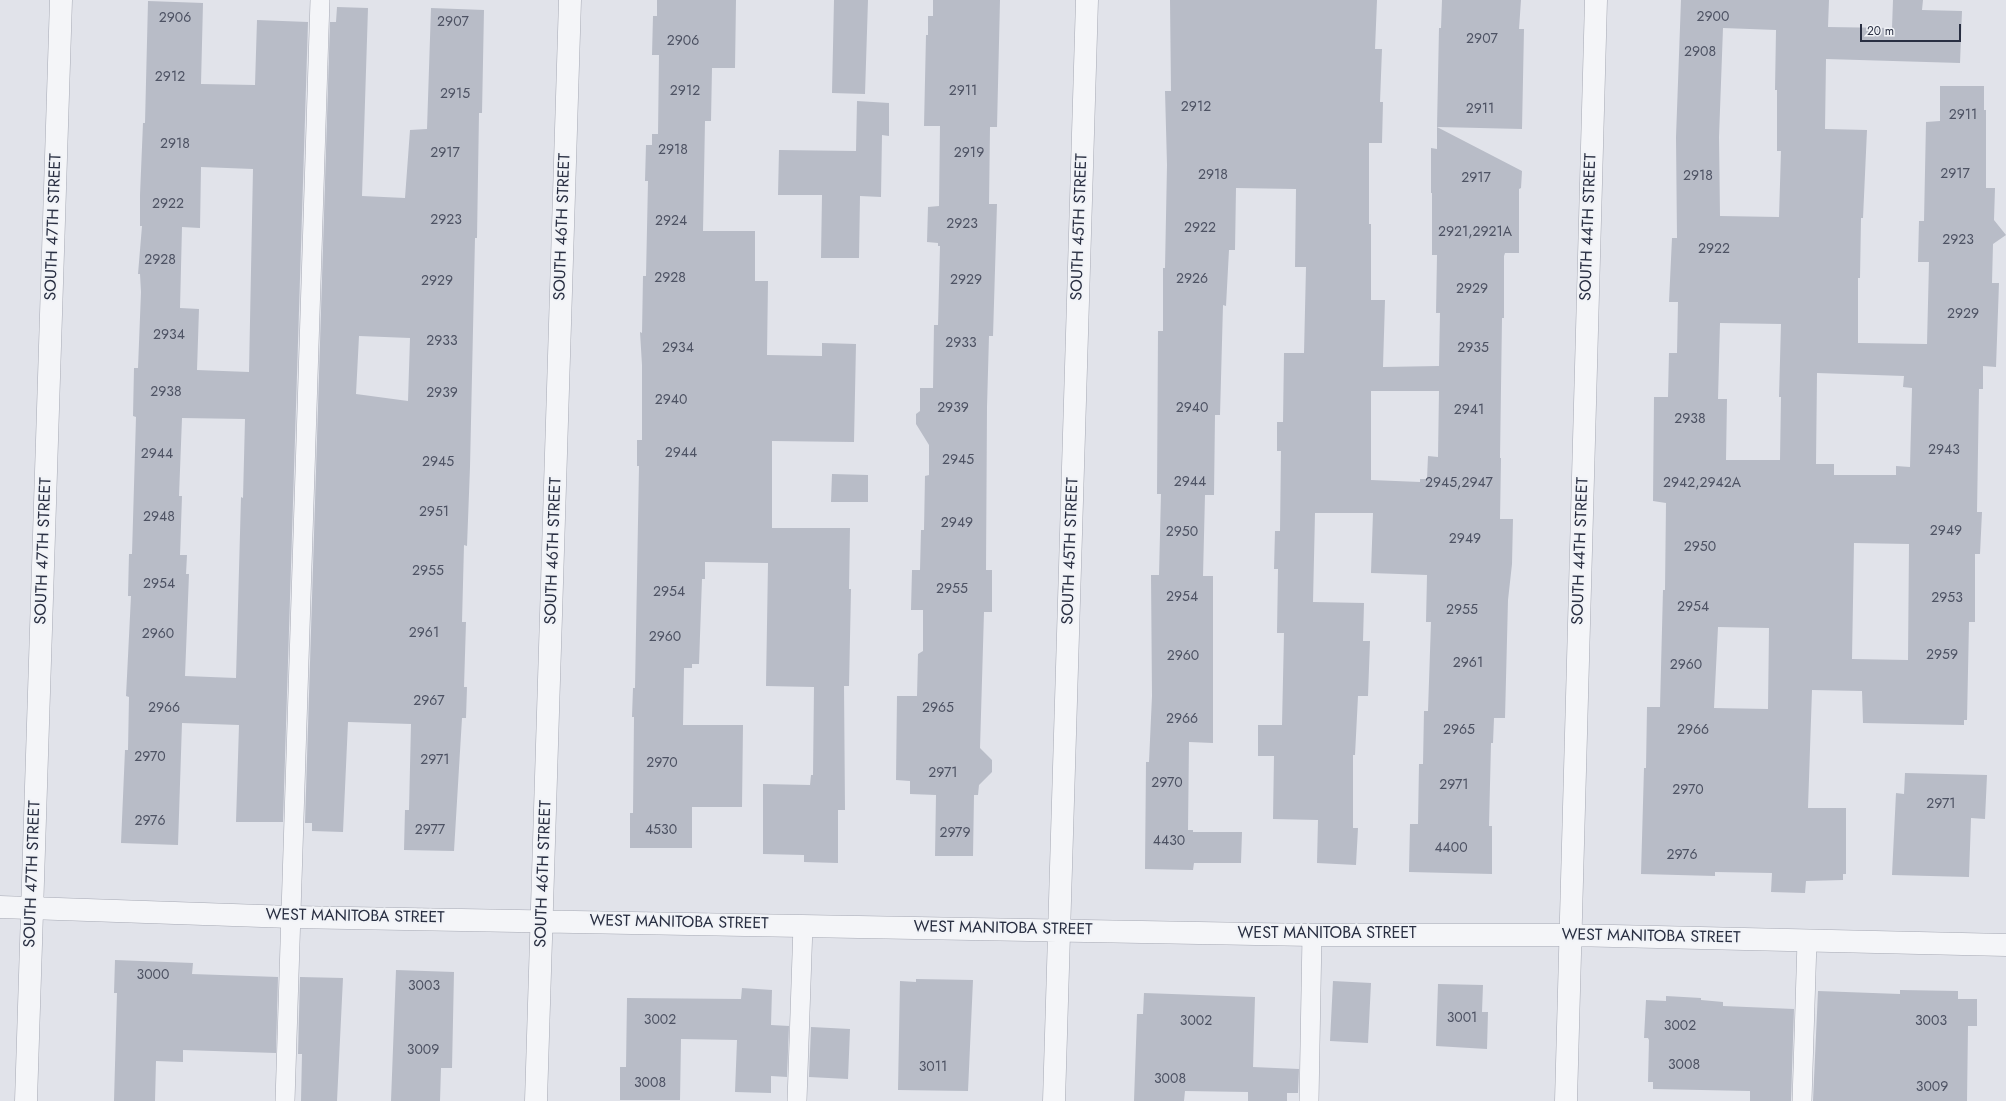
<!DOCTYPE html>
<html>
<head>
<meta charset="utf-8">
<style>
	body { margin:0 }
	#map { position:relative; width:2006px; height:1101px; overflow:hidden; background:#e1e3ea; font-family:Jost,sans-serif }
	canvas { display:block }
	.scale { position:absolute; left:1860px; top:24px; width:101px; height:18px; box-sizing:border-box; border:2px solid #292f42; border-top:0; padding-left:5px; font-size:12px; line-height:14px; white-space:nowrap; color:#292f42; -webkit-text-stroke:3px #f1f3f7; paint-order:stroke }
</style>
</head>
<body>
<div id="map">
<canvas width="2006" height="1101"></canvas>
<div class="scale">20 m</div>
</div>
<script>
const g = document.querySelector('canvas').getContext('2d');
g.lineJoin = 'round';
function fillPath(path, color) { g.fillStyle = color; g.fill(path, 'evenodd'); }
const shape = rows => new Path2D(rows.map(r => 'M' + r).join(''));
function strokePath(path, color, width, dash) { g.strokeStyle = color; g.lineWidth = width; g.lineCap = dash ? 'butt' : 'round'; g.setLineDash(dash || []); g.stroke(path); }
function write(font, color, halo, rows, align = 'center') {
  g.font = font + ' Jost,sans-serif'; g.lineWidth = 4; g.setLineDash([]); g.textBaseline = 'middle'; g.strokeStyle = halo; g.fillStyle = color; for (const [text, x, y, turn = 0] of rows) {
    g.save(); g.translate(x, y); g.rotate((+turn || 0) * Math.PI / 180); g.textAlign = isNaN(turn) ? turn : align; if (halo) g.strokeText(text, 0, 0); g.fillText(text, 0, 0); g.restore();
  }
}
fillPath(shape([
	[657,0,736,0,735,68,712,68,711,121,705,121,703,231,755,231,755,281,768,281,767,355,822,356,822,343,856,344,854,442,772,441,772,528,850,528,849,589,851,589,849,686,844,686,845,810,838,810,838,863,804,862,804,855,763,854,763,784,810,785,811,775,813,775,814,687,766,686,768,563,705,562,705,579,702,579,699,664,692,664,692,668,684,668,683,725,743,725,742,807,692,807,692,848,630,848,630,813,633,813,634,717,632,717,633,688,635,688,639,466,637,466,637,440,642,440,642,365,640,332,642,333,643,276,646,276,648,181,645,181,646,145,652,145,652,134,658,134,659,55,652,55,653,16,657,16],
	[834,0,868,0,865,94,832,93],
	[933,0,1000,0,997,127,990,127,989,204,997,204,993,336,989,336,987,407,986,570,992,570,992,612,984,612,980,748,992,760,992,772,979,785,978,795,974,795,973,856,935,856,936,795,910,794,910,781,896,780,897,696,917,696,918,654,923,651,923,610,911,610,912,570,920,570,921,530,924,530,925,476,929,475,929,445,916,424,916,414,920,411,920,388,933,388,934,325,938,325,940,246,938,246,938,243,927,242,928,207,939,206,940,126,924,126,926,35,928,35,928,16,933,16],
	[1170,0,1377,0,1375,49,1382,49,1380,102,1383,102,1382,143,1369,143,1369,224,1371,224,1371,300,1385,300,1383,367,1439,366,1440,313,1436,313,1437,255,1432,255,1432,193,1431,193,1431,148,1437,149,1437,127,1522,171,1521,188,1519,189,1519,253,1505,253,1504,256,1504,318,1502,318,1500,458,1501,458,1500,519,1513,519,1512,564,1508,600,1505,718,1494,718,1493,743,1491,743,1489,826,1492,826,1492,874,1409,872,1410,824,1418,824,1419,764,1423,764,1424,711,1428,711,1431,622,1426,622,1427,575,1371,573,1373,513,1315,513,1313,602,1364,603,1363,641,1370,641,1368,696,1358,696,1355,755,1353,755,1353,828,1358,828,1356,865,1317,863,1318,820,1273,819,1274,756,1258,756,1258,725,1282,725,1284,633,1277,633,1278,569,1274,569,1275,531,1280,531,1281,451,1277,451,1277,422,1283,422,1284,353,1304,353,1306,267,1295,267,1296,189,1236,188,1235,250,1229,250,1226,306,1223,305,1220,415,1215,415,1214,495,1205,495,1203,576,1213,576,1213,743,1189,742,1188,830,1193,830,1193,832,1242,832,1241,863,1194,863,1193,870,1145,869,1146,762,1149,762,1152,696,1151,575,1159,575,1161,494,1157,494,1158,331,1163,331,1163,268,1165,268,1167,165,1165,91,1171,91],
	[1382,387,1382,391,1439,391,1438,457,1428,456,1427,479,1420,479,1420,482,1371,480,1371,391,1382,391],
	[1442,0,1521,0,1519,29,1524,29,1522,129,1437,127,1439,28,1441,28],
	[1681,0,1829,0,1828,27,1892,28,1893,0,1923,0,1922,10,1962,11,1960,63,1826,59,1825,129,1867,130,1863,218,1861,218,1860,278,1858,278,1858,343,1927,344,1929,262,1918,262,1919,221,1924,221,1926,122,1940,121,1940,86,1984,86,1984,110,1986,110,1986,188,1995,188,1994,220,2006,235,1993,244,1992,283,1999,283,1996,367,1983,366,1983,389,1979,389,1977,512,1982,512,1980,554,1975,554,1975,622,1969,622,1967,720,1964,720,1964,725,1863,723,1862,691,1812,690,1808,808,1846,808,1846,874,1843,874,1843,880,1806,881,1805,893,1771,892,1772,873,1715,872,1715,876,1641,874,1644,768,1646,768,1647,707,1660,707,1663,590,1665,590,1666,503,1653,501,1654,397,1668,397,1669,353,1677,353,1678,302,1669,302,1672,238,1677,238,1676,137],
	[1723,28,1776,30,1775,90,1777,90,1777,151,1781,151,1779,217,1720,216,1719,137],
	[1720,323,1781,324,1779,397,1781,397,1780,460,1726,460,1727,399,1718,399],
	[1817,373,1904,376,1903,387,1912,388,1910,467,1896,466,1896,475,1834,475,1834,464,1816,464],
	[1854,543,1909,544,1908,660,1852,659],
	[1718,627,1769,628,1768,709,1714,708],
	[148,1,203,3,201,84,255,85,257,20,308,22,283,822,236,822,239,725,182,723,178,845,121,843,125,750,128,750,129,697,126,696,131,596,128,596,129,554,132,554,136,417,133,416,134,368,138,368,141,292,140,274,138,274,142,226,140,226,140,195,143,123,145,123],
	[201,167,253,169,249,372,197,370,199,309,180,308,182,227,200,228],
	[182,418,245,419,243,498,241,497,236,678,185,676,189,574,186,574,187,555,180,555,182,496,179,496],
	[337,7,368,8,362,196,405,198,410,130,427,129,431,8,484,10,482,113,479,113,477,238,475,238,470,467,467,546,464,545,462,622,466,622,464,687,467,687,466,718,462,718,454,851,404,850,405,810,409,810,411,724,348,722,343,832,312,831,312,823,305,823,330,22,336,22],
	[359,336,410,338,408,401,356,394],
	[857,101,889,103,889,136,882,135,881,197,860,196,859,258,821,258,822,195,778,195,779,150,856,151],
	[832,474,868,475,868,502,831,502],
	[1905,773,1987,775,1985,819,1971,818,1969,877,1892,875,1896,793,1904,794],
	[115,960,193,963,192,974,278,977,276,1053,183,1050,183,1062,156,1061,155,1101,114,1101,117,993,114,993],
	[396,970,454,972,452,1068,441,1068,440,1101,391,1101],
	[300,977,343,978,337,1101,301,1101,302,1054,298,1054],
	[916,979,973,980,968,1091,898,1090,900,981,916,982],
	[1333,981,1371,983,1368,1043,1330,1041],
	[1438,984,1483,985,1482,1012,1488,1012,1487,1049,1436,1046],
	[742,988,772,990,771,1025,789,1026,787,1077,771,1076,771,1093,735,1092,737,1040,681,1039,680,1100,620,1100,620,1067,626,1067,627,998,741,999],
	[1900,990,1958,991,1958,999,1977,999,1977,1026,1968,1026,1967,1101,1813,1101,1818,991,1900,994],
	[1144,993,1255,997,1253,1067,1299,1069,1298,1093,1287,1093,1287,1101,1248,1101,1248,1092,1185,1091,1184,1101,1134,1101,1137,1014,1143,1014],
	[1666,996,1701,998,1701,1000,1723,1002,1723,1006,1794,1009,1791,1101,1750,1101,1750,1091,1653,1089,1653,1082,1648,1082,1649,1040,1648,1038,1644,1038,1646,1000,1666,1001],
	[811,1027,850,1029,848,1079,809,1077]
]), '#b8bcc7');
const service = shape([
	[285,1101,320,0],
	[797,1101,803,925],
	[1309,1101,1312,935],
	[1802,1101,1807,941]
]);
const minor = shape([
	[0,907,291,917,1312,935,1570,935,2006,945],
	[26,1101,61,0],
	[536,1101,570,0],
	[1054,1101,1087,0],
	[1566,1101,1596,0]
]);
strokePath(service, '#a6a9b4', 20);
strokePath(minor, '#a6a9b4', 23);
strokePath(service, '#f4f5f8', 19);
strokePath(minor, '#f4f5f8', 22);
write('14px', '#4d5263', null, [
	["2900",1713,18],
	["2906",175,19],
	["2907",453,23],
	["2907",1482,40],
	["2906",683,42],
	["2908",1700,53],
	["2912",170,78],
	["2912",685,92],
	["2911",963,92],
	["2915",455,95],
	["2912",1196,108],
	["2911",1480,110],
	["2911",1963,116],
	["2918",175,145],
	["2918",673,151],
	["2917",445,154],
	["2919",969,154],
	["2917",1955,175],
	["2918",1213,176],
	["2918",1698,177],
	["2917",1476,179],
	["2922",168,205],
	["2923",446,221],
	["2924",671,222],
	["2923",962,225],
	["2922",1200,229],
	["2921,2921A",1475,233],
	["2923",1958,241],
	["2922",1714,250],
	["2928",160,261],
	["2928",670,279],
	["2926",1192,280],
	["2929",966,281],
	["2929",437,282],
	["2929",1472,290],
	["2929",1963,315],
	["2934",169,336],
	["2933",442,342],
	["2933",961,344],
	["2934",678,349],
	["2935",1473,349],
	["2938",166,393],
	["2939",442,394],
	["2940",671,401],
	["2939",953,409],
	["2940",1192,409],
	["2941",1469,411],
	["2938",1690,420],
	["2943",1944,451],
	["2944",681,454],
	["2944",157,455],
	["2945",958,461],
	["2945",438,463],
	["2944",1190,483],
	["2945,2947",1459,484],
	["2942,2942A",1702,484],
	["2951",434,513],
	["2948",159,518],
	["2949",957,524],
	["2949",1946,532],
	["2950",1182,533],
	["2949",1465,540],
	["2950",1700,548],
	["2955",428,572],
	["2954",159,585],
	["2955",952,590],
	["2954",669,593],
	["2954",1182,598],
	["2953",1947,599],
	["2954",1693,608],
	["2955",1462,611],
	["2961",424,634],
	["2960",158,635],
	["2960",665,638],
	["2959",1942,656],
	["2960",1183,657],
	["2961",1468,664],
	["2960",1686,666],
	["2967",429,702],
	["2966",164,709],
	["2965",938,709],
	["2966",1182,720],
	["2965",1459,731],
	["2966",1693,731],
	["2970",150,758],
	["2971",435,761],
	["2970",662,764],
	["2971",943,774],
	["2970",1167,784],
	["2971",1454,786],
	["2970",1688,791],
	["2971",1941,805],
	["2976",150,822],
	["2977",430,831],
	["4530",661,831],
	["2979",955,834],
	["4430",1169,842],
	["4400",1451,849],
	["2976",1682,856],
	["3000",153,976],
	["3003",424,987],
	["3001",1462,1019],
	["3002",660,1021],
	["3002",1196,1022],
	["3003",1931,1022],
	["3002",1680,1027],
	["3009",423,1051],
	["3008",1684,1066],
	["3011",933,1068],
	["3008",1170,1080],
	["3008",650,1084],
	["3009",1932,1088]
]);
write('16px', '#292f42', '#f1f3f7', [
	["SOUTH 47TH STREET",54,227,-88],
	["SOUTH 46TH STREET",563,227,-88],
	["SOUTH 45TH STREET",1080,227,-88],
	["SOUTH 44TH STREET",1589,227,-88],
	["SOUTH 47TH STREET",44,551,-88],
	["SOUTH 46TH STREET",554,551,-88],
	["SOUTH 45TH STREET",1071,551,-88],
	["SOUTH 44TH STREET",1581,551,-88],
	["SOUTH 47TH STREET",33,874,-88],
	["SOUTH 46TH STREET",544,874,-88],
	["WEST MANITOBA STREET",355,917,1],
	["WEST MANITOBA STREET",679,923,1],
	["WEST MANITOBA STREET",1003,929,1],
	["WEST MANITOBA STREET",1327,934],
	["WEST MANITOBA STREET",1651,937,1]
]);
</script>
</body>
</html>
